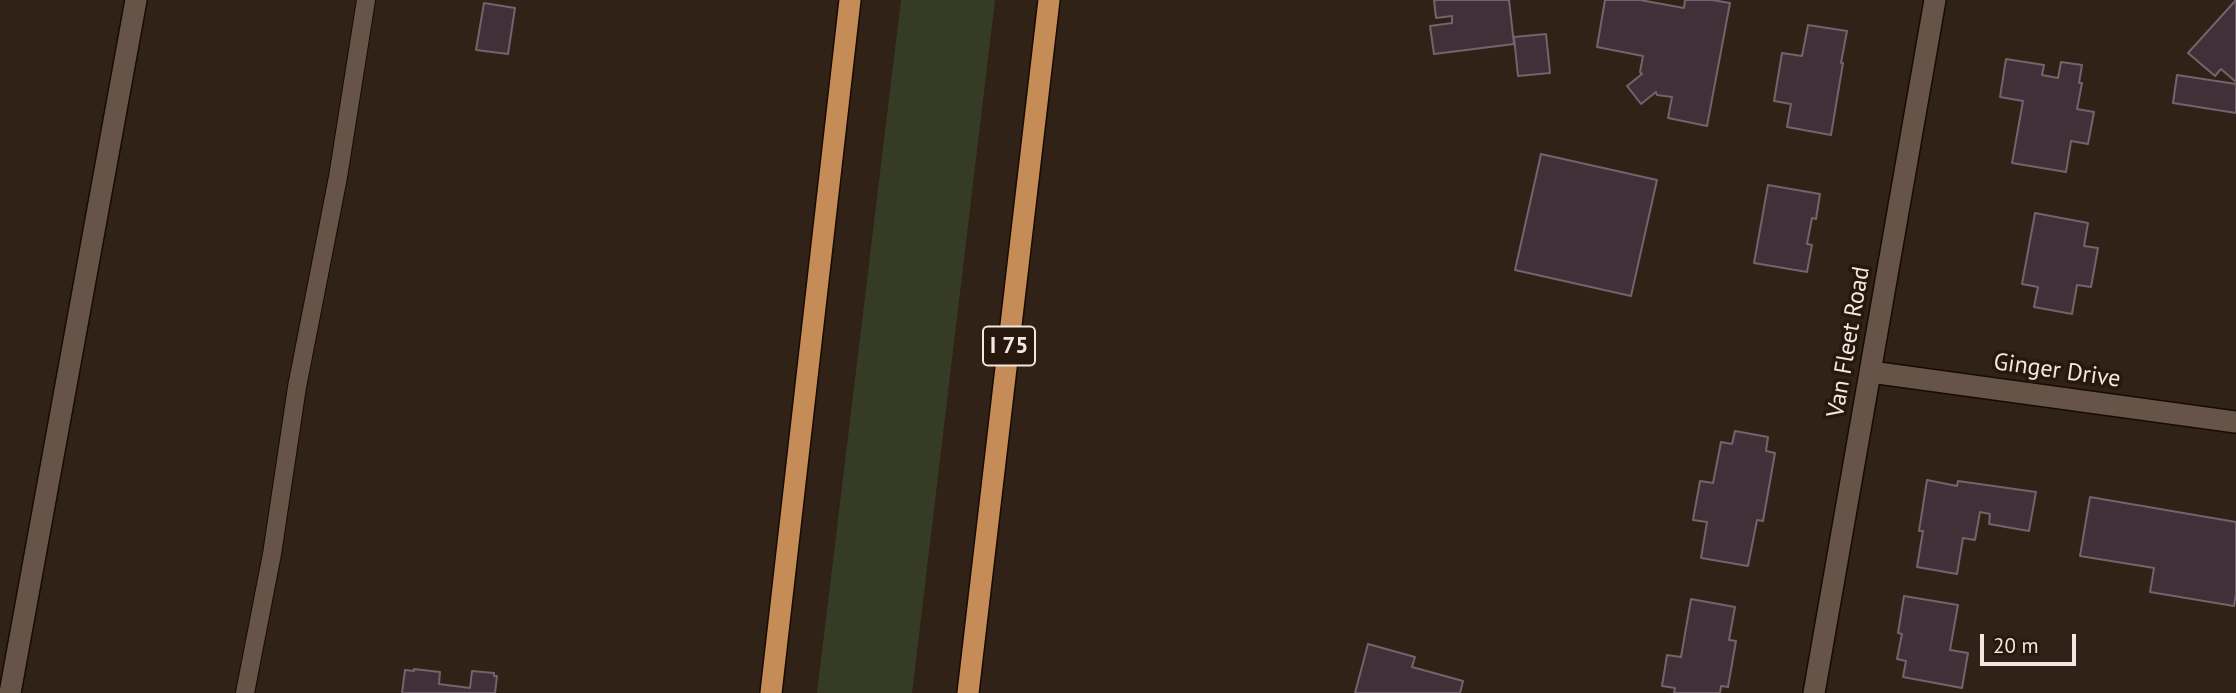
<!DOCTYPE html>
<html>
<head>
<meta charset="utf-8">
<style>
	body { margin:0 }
	#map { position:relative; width:2236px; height:693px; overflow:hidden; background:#302216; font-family:"PT Sans",sans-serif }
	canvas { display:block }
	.scale { position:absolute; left:1980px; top:634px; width:96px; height:32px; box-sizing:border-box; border:4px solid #f2e8e1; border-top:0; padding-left:9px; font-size:21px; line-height:24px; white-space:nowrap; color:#f2e8e1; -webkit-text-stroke:5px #26180c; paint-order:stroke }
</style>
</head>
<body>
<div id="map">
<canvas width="2236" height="693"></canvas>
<div class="scale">20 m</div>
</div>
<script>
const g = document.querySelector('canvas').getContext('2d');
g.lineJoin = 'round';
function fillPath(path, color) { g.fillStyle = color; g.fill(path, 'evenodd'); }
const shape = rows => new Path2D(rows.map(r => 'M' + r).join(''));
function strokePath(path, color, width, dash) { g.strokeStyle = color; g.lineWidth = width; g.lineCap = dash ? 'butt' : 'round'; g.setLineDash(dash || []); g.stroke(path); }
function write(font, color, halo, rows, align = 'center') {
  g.font = font + ' "PT Sans",sans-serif'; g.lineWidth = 7; g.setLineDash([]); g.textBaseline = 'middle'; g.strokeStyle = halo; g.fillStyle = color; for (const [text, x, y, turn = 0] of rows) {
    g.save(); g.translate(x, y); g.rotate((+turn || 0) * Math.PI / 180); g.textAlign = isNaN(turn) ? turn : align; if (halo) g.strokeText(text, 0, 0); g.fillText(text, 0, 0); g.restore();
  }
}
fillPath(shape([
	[901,0,995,0,912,693,817,693]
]), '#363b26');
const building = shape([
	[1434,0,1509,0,1514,44,1434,54,1430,26,1452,23,1452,16,1436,18,1434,0],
	[1605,0,1640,0,1684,8,1685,0,1712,0,1730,3,1707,126,1668,118,1672,97,1657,95,1656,92,1641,104,1627,86,1642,74,1640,72,1643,56,1597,47,1605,0],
	[2236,0,2236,82,2221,69,2215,76,2188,53,2236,0],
	[484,3,515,8,508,54,476,50,484,3],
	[1808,25,1847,31,1841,63,1843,63,1831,135,1787,127,1791,104,1774,101,1782,53,1802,56,1808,25],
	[1546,34,1550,73,1518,76,1514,37,1546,34],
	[2006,59,2044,65,2042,75,2058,78,2061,62,2082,65,2079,83,2082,83,2077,109,2094,112,2088,144,2071,141,2066,172,2012,163,2023,101,2000,97,2006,59],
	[2177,75,2236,84,2236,113,2173,103,2177,75],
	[1541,154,1657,180,1631,296,1515,270,1541,154],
	[1768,185,1820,194,1816,219,1812,218,1807,244,1812,245,1807,272,1754,263,1768,185],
	[2035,213,2088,223,2084,246,2098,248,2091,287,2077,285,2072,314,2034,307,2038,287,2022,284,2035,213],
	[1735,431,1768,437,1766,451,1775,453,1763,521,1757,520,1748,566,1701,558,1707,522,1693,520,1700,481,1713,483,1721,442,1732,444,1735,431],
	[1927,480,1957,486,1958,481,2036,492,2029,531,1989,524,1990,514,1980,512,1975,540,1963,538,1957,574,1917,567,1923,531,1919,531,1927,480],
	[2090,497,2236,522,2236,594,2234,606,2150,592,2154,568,2080,556,2090,497],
	[1904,596,1958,605,1950,650,1968,653,1962,688,1903,677,1906,661,1897,659,1902,634,1898,633,1904,596],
	[1691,599,1735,607,1729,640,1736,641,1728,687,1721,686,1720,693,1674,693,1675,688,1662,686,1667,655,1681,657,1691,599],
	[1368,644,1415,657,1412,667,1463,681,1460,693,1355,693,1368,644],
	[414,669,440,672,439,684,470,688,472,671,494,673,494,676,497,676,495,693,402,693,405,670,414,671,414,669]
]);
fillPath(building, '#423039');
strokePath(building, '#76626c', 2);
const service = shape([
	[245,693,272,554,297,387,338,177,366,0]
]);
const minor = shape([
	[1871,372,2236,422],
	[10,693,136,0],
	[1814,693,1935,0]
]);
const motorway = shape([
	[771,693,850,0],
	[968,693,1049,0]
]);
strokePath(service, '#170b02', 20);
strokePath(minor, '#170b02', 24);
strokePath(motorway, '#170b02', 24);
strokePath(service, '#655447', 18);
strokePath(minor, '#655447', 21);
strokePath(motorway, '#c68c57', 21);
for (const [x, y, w] of [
	[1009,346,52]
]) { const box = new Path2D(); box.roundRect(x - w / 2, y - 19.5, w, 39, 5); g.fillStyle = '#26180c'; g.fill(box); strokePath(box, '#f2e8e1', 2); }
write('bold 23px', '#f2e8e1', null, [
	["I 75",1009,346]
]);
write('24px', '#f2e8e1', '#26180c', [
	["Van Fleet Road",1849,342,-80],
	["Ginger Drive",2057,371,8]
]);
</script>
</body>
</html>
